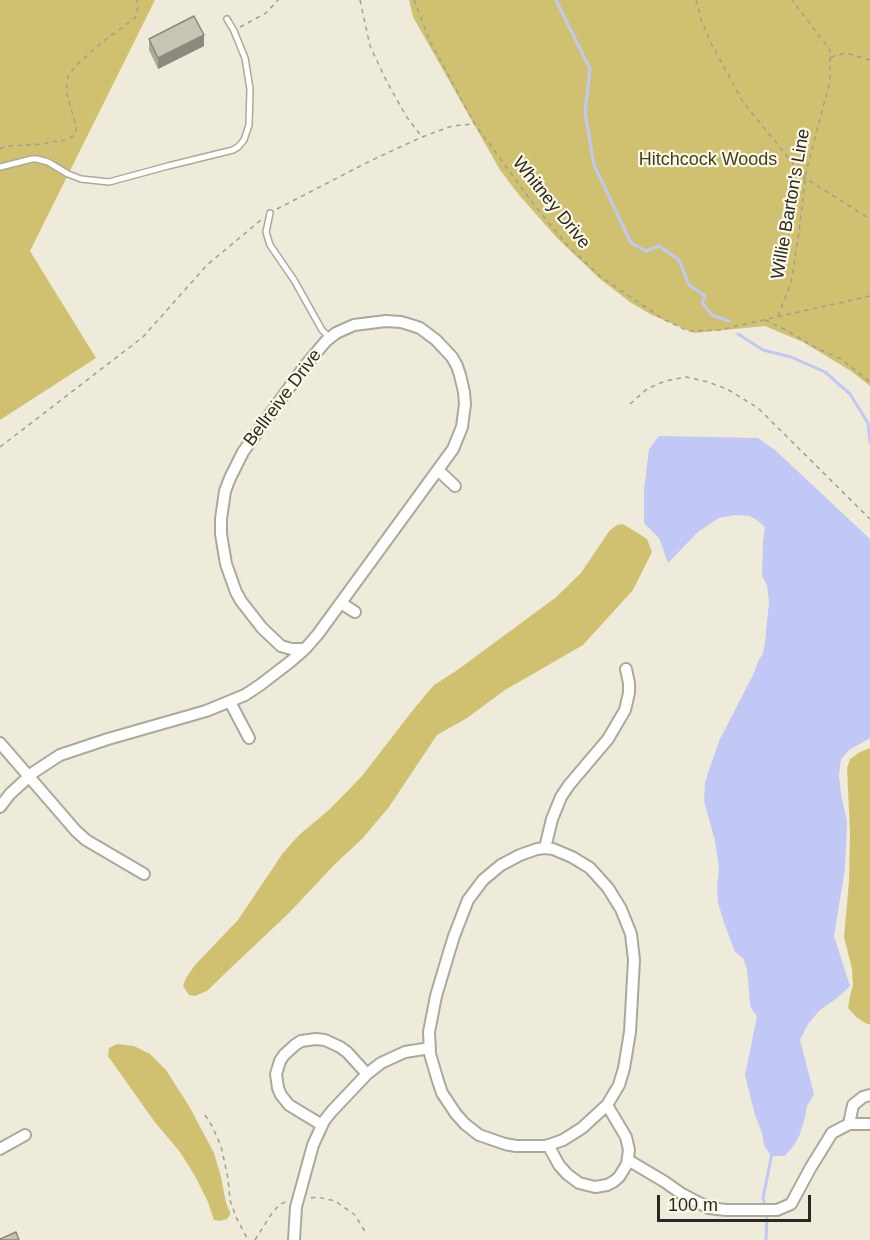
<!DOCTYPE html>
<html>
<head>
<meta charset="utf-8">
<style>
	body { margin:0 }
	#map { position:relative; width:870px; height:1240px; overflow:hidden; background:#eeebda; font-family:Arial,sans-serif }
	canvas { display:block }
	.scale { position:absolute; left:657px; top:1195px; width:154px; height:27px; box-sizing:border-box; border:3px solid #292822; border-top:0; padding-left:8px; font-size:18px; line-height:21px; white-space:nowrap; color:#292822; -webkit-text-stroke:4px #fbf8e7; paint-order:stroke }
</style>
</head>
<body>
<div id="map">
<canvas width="870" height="1240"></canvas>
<div class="scale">100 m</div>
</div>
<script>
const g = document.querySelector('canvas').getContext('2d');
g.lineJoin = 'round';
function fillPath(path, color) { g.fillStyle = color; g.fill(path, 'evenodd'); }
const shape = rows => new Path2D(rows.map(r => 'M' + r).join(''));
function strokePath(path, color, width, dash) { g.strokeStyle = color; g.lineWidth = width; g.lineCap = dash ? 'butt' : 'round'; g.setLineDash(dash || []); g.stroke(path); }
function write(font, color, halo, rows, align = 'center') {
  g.font = font + ' Arial,sans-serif'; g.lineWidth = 4.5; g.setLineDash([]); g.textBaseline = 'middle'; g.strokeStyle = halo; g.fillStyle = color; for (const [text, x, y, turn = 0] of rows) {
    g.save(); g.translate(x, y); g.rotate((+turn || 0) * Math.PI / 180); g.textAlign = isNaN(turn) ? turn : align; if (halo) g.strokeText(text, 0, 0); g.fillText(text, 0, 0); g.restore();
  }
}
fillPath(shape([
	[0,0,155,0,30,251,96,358,0,420],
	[409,0,870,0,870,386,851,371,803,342,765,326,694,333,650,314,630,302,600,279,558,239,519,195,500,170,413,17],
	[623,524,647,539,652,552,633,590,583,645,505,690,467,718,437,735,389,807,362,839,335,864,289,913,236,963,207,991,195,996,189,995,183,986,186,978,195,965,238,920,283,853,299,835,330,809,362,776,413,710,434,685,456,671,555,598,581,573,610,530,617,525],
	[870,748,870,1024,867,1024,856,1017,848,1008,850,996,853,985,852,969,844,937,849,881,850,832,847,768,850,759,860,752],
	[117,1044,134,1046,150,1054,166,1070,189,1106,214,1153,221,1177,226,1203,230,1212,230,1215,227,1219,220,1221,214,1220,208,1202,195,1176,180,1152,154,1121,108,1056,109,1048]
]), '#d0c171');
fillPath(shape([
	[659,436,758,438,775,450,870,539,870,738,849,750,841,759,839,775,841,794,847,822,845,869,834,936,850,986,837,998,819,1011,808,1024,800,1040,814,1094,807,1106,805,1117,800,1134,795,1144,785,1156,771,1156,764,1145,762,1133,755,1115,745,1075,757,1016,752,1010,750,1004,747,969,743,958,735,952,723,920,718,902,717,889,719,869,715,841,704,801,705,782,719,741,753,675,759,659,763,654,765,642,769,602,767,585,762,576,763,542,765,527,757,520,749,516,735,515,719,518,699,531,668,563,659,538,644,523,644,489,649,449]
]), '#c1c8f6');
strokePath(shape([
	[556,0,590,69,585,112,594,165,631,243,646,251,659,246,679,260,689,285,705,296,702,303,712,315,729,321],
	[738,334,763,350,791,357,825,372,850,394,868,423,870,442],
	[766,1240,767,1216,763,1198,772,1153]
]), '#c1c8f6', 3);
const lane = shape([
	[0,167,32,159,37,159,48,162,68,174,81,179,109,182,168,166,233,150,238,147,244,140,249,125,250,89,245,58,234,31,227,19],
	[270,213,266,232,270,245,294,280,322,330,330,338]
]);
const street = shape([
	[438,470,455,486],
	[341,603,355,612],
	[230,702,249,738],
	[0,743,76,831,86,840,144,874],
	[0,807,10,794,34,772,60,755,108,739,206,711,245,695,260,685,290,662,305,649,318,634,453,449,462,427,465,404,464,392,460,375,457,366,452,357,436,340,420,328,411,325,401,322,386,321,354,325,336,333,326,341,304,367,243,452,230,478,225,491,221,519,221,534,226,564,236,592,241,601,262,628,281,646,291,649,305,649],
	[545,848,553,849,572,857,590,868,608,888,621,909,631,934,634,960,630,1032,624,1068,619,1085,607,1105,582,1128,563,1140,546,1146,516,1146,505,1144,479,1135,465,1124,456,1114,442,1093,438,1081,430,1054,429,1032,436,996,447,959,454,936,468,900,483,880,501,865,520,855,537,849,545,848],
	[545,848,552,819,561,797,569,785,608,739,625,710,629,693,629,683,626,669],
	[870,1095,863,1097,853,1105,849,1124,870,1124],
	[322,1125,289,1105,281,1095,278,1088,276,1074,280,1061,284,1055,295,1045,301,1041,316,1039,325,1040,340,1047,347,1052,367,1074],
	[548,1145,559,1165,567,1174,579,1183,595,1187,607,1185,613,1182,619,1177,627,1164,629,1150,626,1137,607,1105],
	[0,1149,25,1135],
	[628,1160,665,1182,682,1194,709,1208,726,1210,777,1210,791,1204,811,1167,832,1133,849,1124],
	[294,1240,296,1207,313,1145,324,1121,332,1111,367,1074,381,1063,405,1052,430,1048]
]);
strokePath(lane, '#aca99a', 8);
strokePath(street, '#aca99a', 14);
strokePath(shape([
	[360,0,370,46,387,82,406,116,422,137],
	[414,0,430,41,474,123,535,206,567,245,601,277,663,319,688,331,719,330,870,296],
	[696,0,701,19,711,43,743,102,805,178,870,219],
	[240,27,266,13,278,0],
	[831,57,846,53,870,60],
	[0,149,6,146,45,144,51,141,60,142,73,136,76,132,76,126,66,91,68,77,75,66,105,40,135,18,138,8,137,0],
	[277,209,370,161,422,137,452,126,472,124],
	[778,316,791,283,799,232,806,172,830,81,830,50,792,0],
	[765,320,786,330,818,349,841,359,870,382],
	[630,404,647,389,665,381,686,377,708,382,727,389,758,408,870,519],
	[0,447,143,337,207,265,261,220],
	[205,1115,212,1126,221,1146,228,1178,230,1200,236,1217,248,1240],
	[311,1198,317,1197,335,1201,355,1215,366,1233],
	[255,1240,270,1216,280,1204,286,1202]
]), '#a19e92', 1.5, [4.5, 4.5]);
strokePath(lane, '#fff', 5);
strokePath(street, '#fff', 10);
fillPath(shape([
	[149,39,204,46,158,69,149,50]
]), '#aba99b');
fillPath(shape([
	[204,35,204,46,158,69,158,58]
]), '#8b897e');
const building = shape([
	[194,16,204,35,158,58,149,39,194,16],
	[16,1232,19,1240,0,1240,0,1239,16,1232]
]);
fillPath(building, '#c7c4b4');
strokePath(building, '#8b897e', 1.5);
write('18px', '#453e1a', '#fbf8e7', [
	["Hitchcock Woods",708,160]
]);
write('18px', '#292822', '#fbf8e7', [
	["Whitney Drive",551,203,51],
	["Willie Barton's Line",791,204,-80],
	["Bellreive Drive",283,398,-53]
]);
</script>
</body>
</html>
